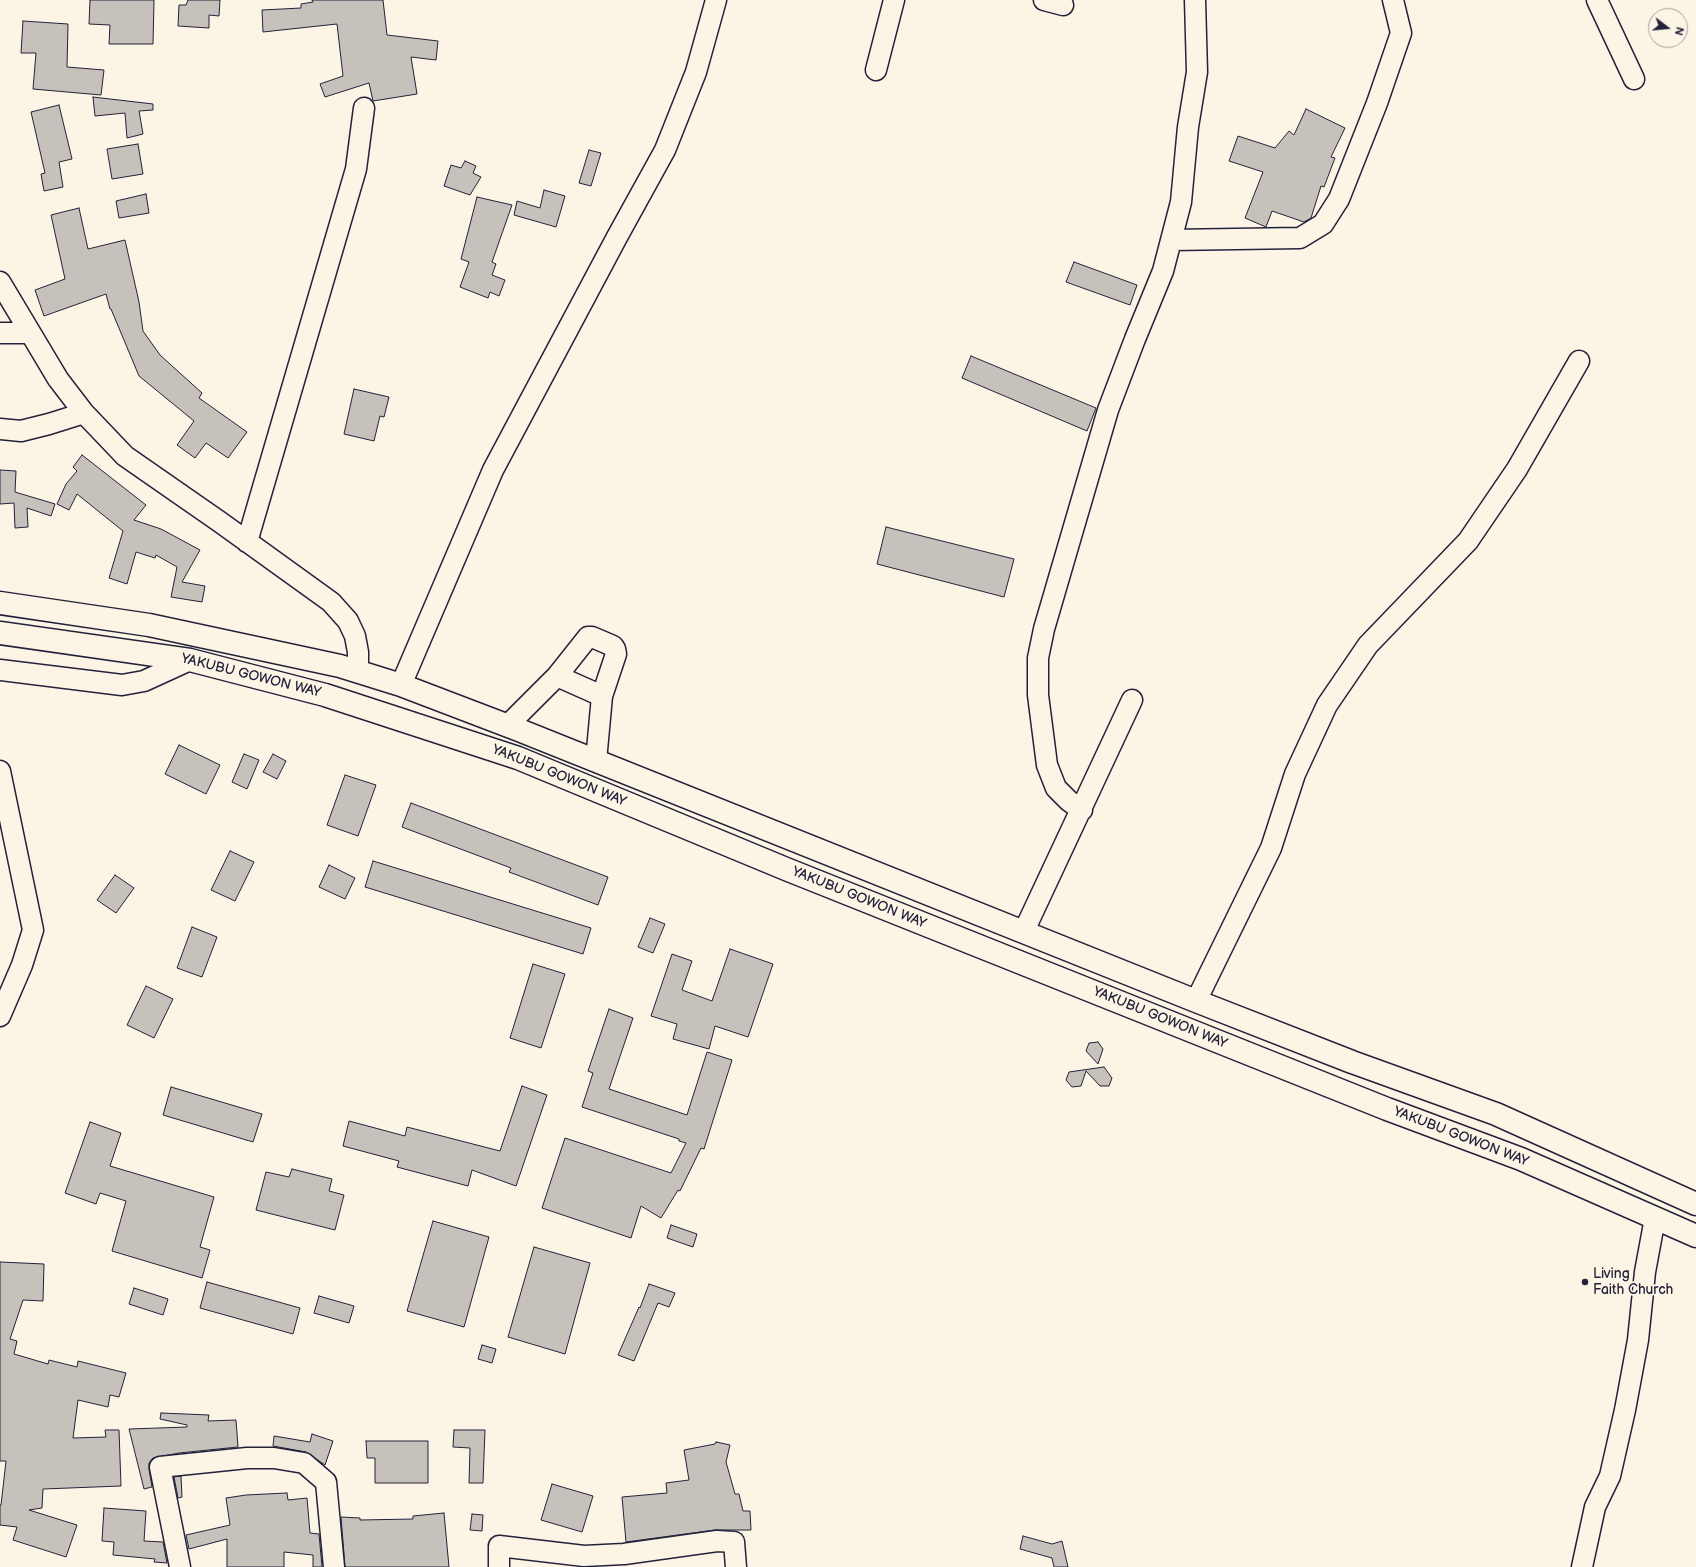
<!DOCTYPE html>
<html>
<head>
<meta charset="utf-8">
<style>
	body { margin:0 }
	#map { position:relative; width:1696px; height:1567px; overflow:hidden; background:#fcf5e5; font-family:"Balsamiq Sans",sans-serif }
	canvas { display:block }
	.north { position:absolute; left:1648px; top:8px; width:40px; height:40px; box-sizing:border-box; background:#fcf5e5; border:1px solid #a5a1a1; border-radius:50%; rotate:106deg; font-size:11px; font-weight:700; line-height:16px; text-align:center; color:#22223b }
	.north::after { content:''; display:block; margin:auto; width:14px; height:18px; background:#22223b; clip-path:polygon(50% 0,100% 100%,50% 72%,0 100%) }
</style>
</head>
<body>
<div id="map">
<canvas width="1696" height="1567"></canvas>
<div class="north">N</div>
</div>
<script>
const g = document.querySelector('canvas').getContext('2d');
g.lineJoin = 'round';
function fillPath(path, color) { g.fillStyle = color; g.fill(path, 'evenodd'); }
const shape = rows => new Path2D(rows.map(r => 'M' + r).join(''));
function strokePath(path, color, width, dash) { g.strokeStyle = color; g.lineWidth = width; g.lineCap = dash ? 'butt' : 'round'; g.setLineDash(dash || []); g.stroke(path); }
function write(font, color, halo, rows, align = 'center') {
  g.font = font + ' "Balsamiq Sans",sans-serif'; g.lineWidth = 3.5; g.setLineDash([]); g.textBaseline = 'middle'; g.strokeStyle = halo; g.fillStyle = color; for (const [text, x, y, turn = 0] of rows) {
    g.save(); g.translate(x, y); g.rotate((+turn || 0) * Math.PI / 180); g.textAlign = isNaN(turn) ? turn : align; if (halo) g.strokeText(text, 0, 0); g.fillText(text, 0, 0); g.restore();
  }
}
const building = shape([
	[90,0,154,0,153,44,109,44,110,25,89,24,90,0],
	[188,0,220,0,219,16,209,15,209,28,178,26,179,5,186,5,188,0],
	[312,0,383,0,387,35,438,41,436,60,411,57,417,94,373,101,369,83,325,97,320,84,343,76,337,24,263,32,262,10,301,8,301,4,313,2,312,0],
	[23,21,68,24,67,67,104,70,101,95,33,89,36,53,21,53,23,21],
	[93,97,153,104,153,110,139,111,143,134,127,138,125,113,95,116,93,97],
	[59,105,72,159,59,162,63,187,44,191,41,174,45,173,31,112,59,105],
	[1306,109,1345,128,1331,157,1335,158,1324,187,1321,186,1311,218,1304,222,1272,211,1266,227,1245,218,1263,172,1229,161,1238,136,1275,148,1289,131,1294,135,1306,109],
	[138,144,143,174,112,179,107,149,138,144],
	[589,150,601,153,591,186,579,183,589,150],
	[465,161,476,166,473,173,481,177,470,195,444,186,451,165,461,168,465,161],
	[544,190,565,196,556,227,514,215,517,201,540,208,544,190],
	[146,194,149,213,119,218,116,201,146,194],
	[477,197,512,205,492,262,496,264,492,275,505,280,499,296,490,292,488,298,460,287,469,262,461,259,477,197],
	[79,208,88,249,125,240,139,302,143,331,160,355,202,393,199,398,247,432,228,458,206,443,195,458,177,445,194,421,139,376,111,309,110,309,106,294,44,316,35,290,65,279,51,215,79,208],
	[1074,262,1137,285,1130,305,1066,282,1074,262],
	[971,356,1096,408,1087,431,962,378,971,356],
	[354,389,389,397,384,417,380,416,374,441,344,434,354,389],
	[82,455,146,505,134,520,161,529,200,550,182,582,205,586,202,602,171,597,177,567,156,555,155,558,136,552,127,584,109,578,123,531,77,494,69,510,57,504,66,484,77,471,73,467,82,455],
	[0,470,16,471,15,492,55,504,51,516,27,508,28,527,15,528,14,503,0,504,0,470],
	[886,527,1014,559,1004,597,877,564,886,527],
	[179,745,220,765,206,794,165,774,179,745],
	[244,754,259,760,247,789,232,782,244,754],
	[273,754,286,761,277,779,263,772,273,754],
	[345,775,376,785,358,836,327,825,345,775],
	[411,803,608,877,598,905,509,872,511,868,402,827,411,803],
	[230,851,254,862,235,901,211,890,230,851],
	[373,861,591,928,583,954,365,887,373,861],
	[329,865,355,878,345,899,319,887,329,865],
	[115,875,134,888,116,913,97,900,115,875],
	[650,918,665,924,653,953,638,947,650,918],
	[192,927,217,937,202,977,177,968,192,927],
	[730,949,773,964,748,1037,715,1026,709,1049,673,1039,677,1024,651,1016,672,954,692,961,682,990,712,1001,730,949],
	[533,964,565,974,541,1048,510,1038,533,964],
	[146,986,173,999,154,1038,127,1025,146,986],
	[609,1009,633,1018,609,1089,687,1115,707,1052,732,1060,704,1149,701,1148,680,1191,678,1190,661,1218,641,1206,631,1238,542,1208,565,1138,671,1173,686,1143,679,1141,679,1139,582,1107,593,1073,588,1071,609,1009],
	[1098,1042,1103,1049,1098,1064,1086,1051,1089,1043,1098,1042],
	[1104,1067,1112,1078,1109,1086,1100,1086,1086,1071,1081,1086,1072,1087,1066,1080,1069,1072,1104,1067],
	[522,1086,547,1095,516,1186,472,1170,468,1186,397,1167,399,1161,343,1146,349,1121,405,1136,407,1127,500,1151,522,1086],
	[171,1087,262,1114,253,1142,163,1115,171,1087],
	[90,1122,121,1133,110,1166,214,1197,200,1247,210,1250,202,1278,112,1251,126,1201,100,1193,96,1204,65,1193,90,1122],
	[292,1169,332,1179,329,1191,344,1195,335,1230,256,1210,266,1172,289,1177,292,1169],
	[433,1221,489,1237,464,1327,407,1311,433,1221],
	[671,1225,697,1234,693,1247,667,1238,671,1225],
	[534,1247,590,1263,565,1354,508,1337,534,1247],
	[0,1262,44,1264,43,1301,23,1300,10,1339,17,1341,14,1354,48,1364,49,1360,77,1367,78,1361,126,1373,119,1397,110,1395,108,1407,78,1400,73,1438,106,1437,105,1430,119,1430,121,1486,43,1489,42,1508,29,1510,77,1525,66,1557,13,1540,17,1527,0,1525,0,1505,1,1505,6,1461,0,1461,0,1262],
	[207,1282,300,1308,293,1334,200,1308,207,1282],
	[649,1284,675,1293,669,1307,658,1303,634,1361,618,1355,639,1307,640,1308,649,1284],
	[134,1288,168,1299,163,1315,129,1304,134,1288],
	[319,1296,354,1306,349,1323,314,1313,319,1296],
	[482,1345,496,1349,492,1363,478,1359,482,1345],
	[161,1413,209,1415,208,1421,236,1420,238,1447,179,1453,153,1458,149,1463,149,1469,152,1487,144,1489,129,1429,187,1427,187,1425,160,1419,161,1413],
	[454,1430,485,1430,483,1483,469,1483,470,1448,453,1447,454,1430],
	[312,1434,333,1441,325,1465,306,1452,273,1446,274,1436,310,1442,312,1434],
	[366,1441,428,1441,428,1483,375,1483,375,1458,367,1458,366,1441],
	[716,1442,730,1445,726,1462,735,1494,739,1494,743,1511,750,1511,751,1530,715,1530,626,1542,622,1497,667,1493,666,1483,689,1480,684,1450,715,1444,716,1442],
	[181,1476,182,1497,178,1498,174,1477,181,1476],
	[552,1484,593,1496,582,1532,541,1520,552,1484],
	[287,1493,288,1500,307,1498,310,1533,319,1534,322,1567,313,1567,313,1555,284,1552,284,1567,227,1567,227,1539,189,1549,186,1535,230,1525,226,1498,246,1495,287,1493],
	[104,1508,146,1511,144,1541,163,1542,167,1563,154,1562,155,1559,113,1555,114,1542,102,1541,104,1508],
	[444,1513,449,1567,345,1567,341,1517,360,1518,360,1520,413,1519,413,1516,444,1513],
	[472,1514,483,1515,482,1531,470,1530,472,1514],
	[1023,1536,1052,1544,1062,1541,1068,1567,1054,1567,1052,1558,1020,1549,1023,1536]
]);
fillPath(building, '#c6c1bb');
strokePath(building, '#22223b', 1);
const minor = shape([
	[1044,0,1063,5],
	[1597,0,1634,79],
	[876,70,894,0],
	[1171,240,1300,238,1323,224,1339,199,1377,103,1401,33,1393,0],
	[0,282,58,379,84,413,125,456,220,522,331,602,348,621,355,636,358,652,358,671],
	[0,333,29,333],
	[0,429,21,431,49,424,84,413],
	[247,542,356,169,364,108],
	[0,670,122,685,144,681,190,660],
	[557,676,588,637,592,637,613,646,615,649,616,654,602,696],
	[401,685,493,470,617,237,665,150,696,72,716,0],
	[507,726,557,676,602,696,596,761],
	[0,771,33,930,22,965,0,1016],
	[1082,810,1069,801,1056,788,1047,765,1038,695,1038,658,1044,629,1108,410,1135,339,1163,271,1181,202,1188,127,1197,72,1195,0],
	[1024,931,1132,700],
	[1196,1001,1271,848,1295,774,1327,705,1368,645,1468,541,1517,469,1579,361],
	[180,1567,160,1467,247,1458,274,1458,304,1463,326,1482,334,1567],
	[499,1567,499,1546,584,1556,624,1554,717,1541,734,1542,736,1567],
	[1582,1567,1595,1507,1610,1476,1625,1410,1638,1340,1645,1272,1655,1218]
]);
const highway = shape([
	[0,603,149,625,340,666,401,685,519,730,1196,1001,1352,1062,1496,1114,1696,1204],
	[0,633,190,660,325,695,518,758,786,869,1387,1109,1521,1159,1696,1236]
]);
strokePath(minor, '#22223b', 23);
strokePath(highway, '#22223b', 25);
strokePath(minor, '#fcf5e5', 20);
strokePath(highway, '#fcf5e5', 22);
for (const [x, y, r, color] of [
	[1585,1282,4,"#22223b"]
]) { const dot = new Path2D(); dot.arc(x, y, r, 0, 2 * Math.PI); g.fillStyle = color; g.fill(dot); strokePath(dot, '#fcf5e5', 1.5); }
write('14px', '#22223b', '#fcf5e5', [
	["YAKUBU GOWON WAY",251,676,14],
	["YAKUBU GOWON WAY",559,776,22],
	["YAKUBU GOWON WAY",859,898,22],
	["YAKUBU GOWON WAY",1160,1018,22],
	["YAKUBU GOWON WAY",1461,1137,21]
]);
write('14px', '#22223b', '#fcf5e5', [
	["Living",1593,1274],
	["Faith Church",1593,1290]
], 'left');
</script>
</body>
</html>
